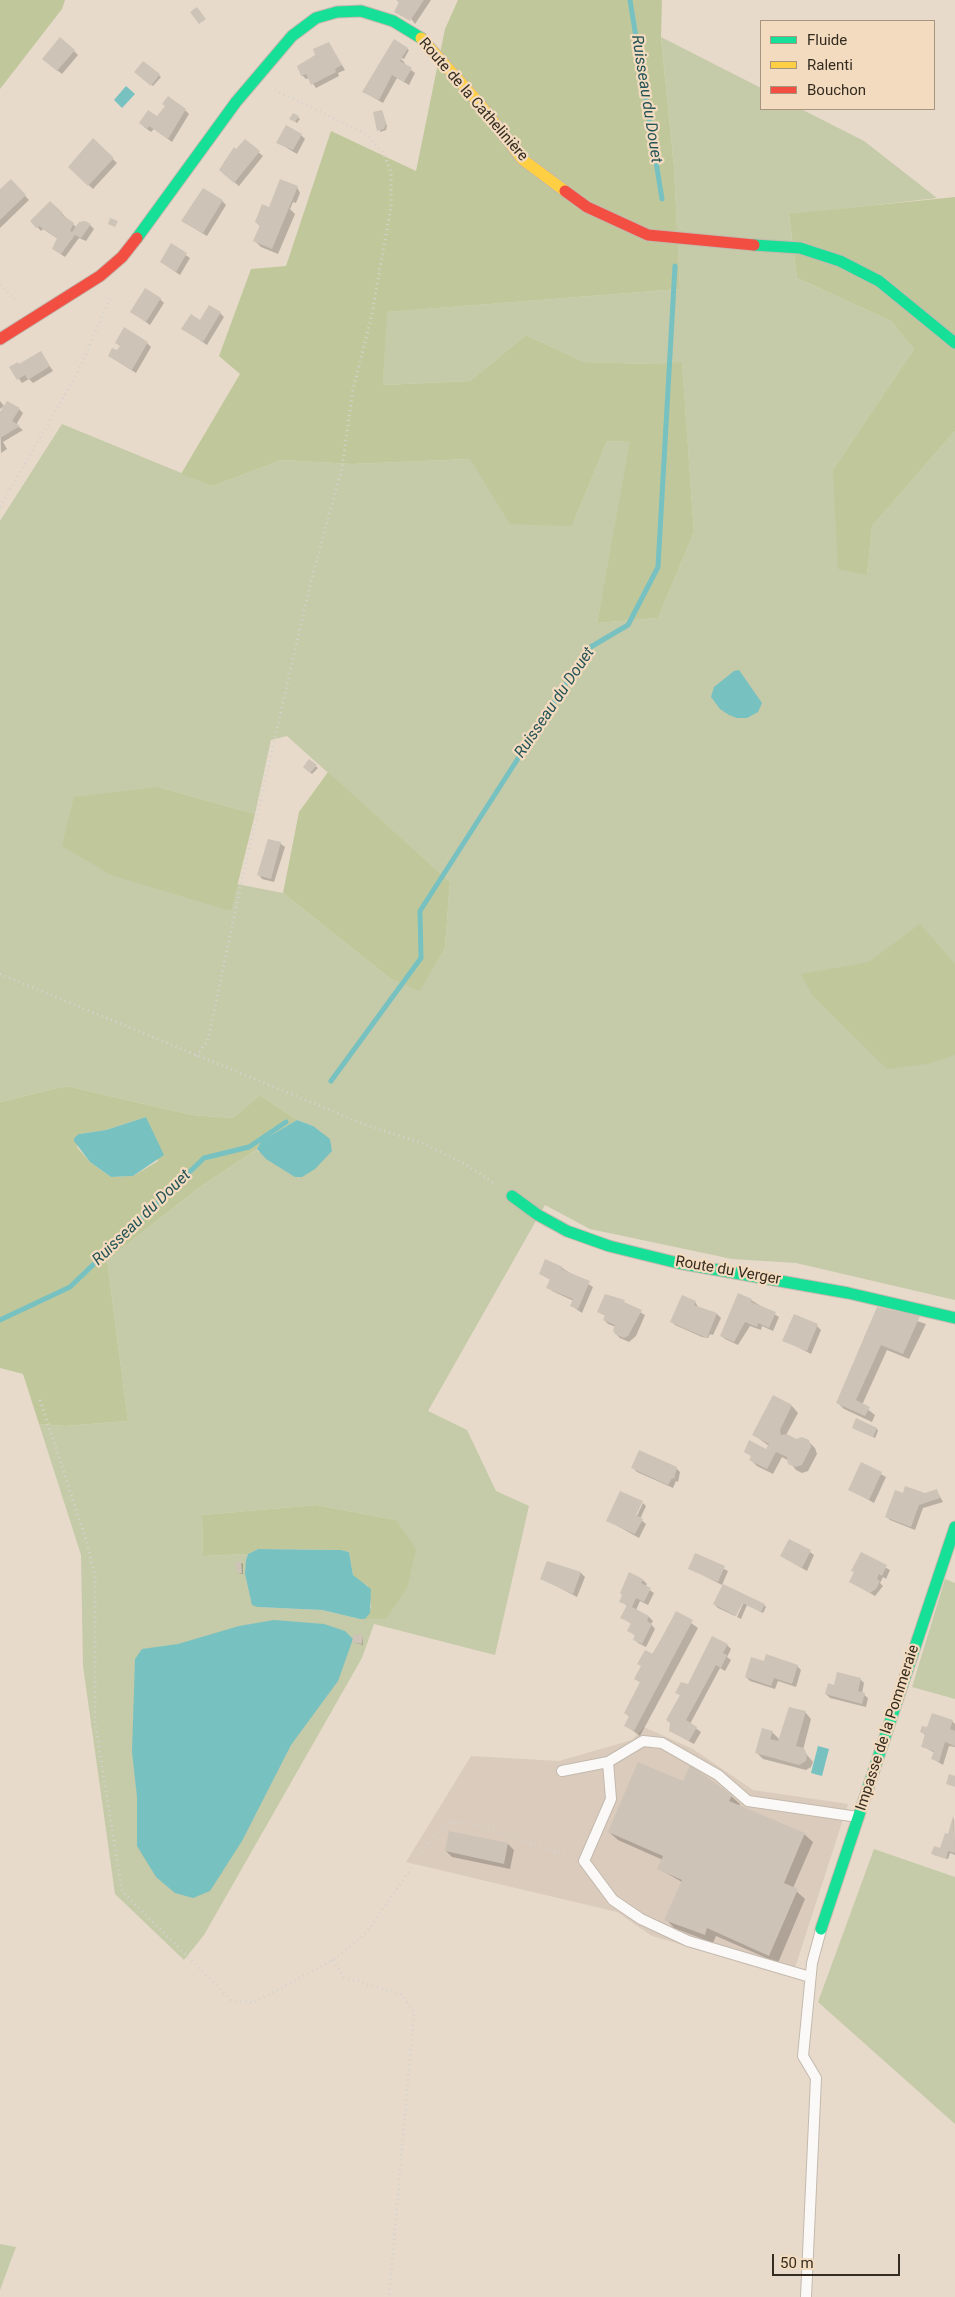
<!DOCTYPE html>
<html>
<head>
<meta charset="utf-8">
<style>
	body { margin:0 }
	#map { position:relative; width:955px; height:2297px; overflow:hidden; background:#e7dacb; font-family:Roboto,sans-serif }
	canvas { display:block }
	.legend { position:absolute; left:760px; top:20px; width:175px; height:90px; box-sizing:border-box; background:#f3dbbf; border:1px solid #a79580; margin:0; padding:6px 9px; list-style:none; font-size:15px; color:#352c21 }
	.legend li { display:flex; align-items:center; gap:10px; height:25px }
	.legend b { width:25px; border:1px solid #a79580 }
	.scale { position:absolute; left:772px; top:2254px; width:128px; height:22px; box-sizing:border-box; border:2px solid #352c21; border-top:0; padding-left:6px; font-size:15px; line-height:18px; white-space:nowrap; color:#352c21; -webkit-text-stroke:4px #f3dbbf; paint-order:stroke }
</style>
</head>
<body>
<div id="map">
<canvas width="955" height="2297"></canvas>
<ul class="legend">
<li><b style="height:6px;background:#16e098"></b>Fluide</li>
<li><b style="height:6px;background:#ffcf43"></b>Ralenti</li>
<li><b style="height:6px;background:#f24e42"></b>Bouchon</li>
</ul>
<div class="scale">50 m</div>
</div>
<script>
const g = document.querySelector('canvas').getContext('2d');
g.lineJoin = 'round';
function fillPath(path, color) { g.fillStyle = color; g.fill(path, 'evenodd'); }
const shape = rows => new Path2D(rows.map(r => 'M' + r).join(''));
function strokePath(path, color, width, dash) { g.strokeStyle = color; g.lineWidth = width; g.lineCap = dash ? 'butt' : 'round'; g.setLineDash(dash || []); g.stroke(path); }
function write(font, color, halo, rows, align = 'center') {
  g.font = font + ' Roboto,sans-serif'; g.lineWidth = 4.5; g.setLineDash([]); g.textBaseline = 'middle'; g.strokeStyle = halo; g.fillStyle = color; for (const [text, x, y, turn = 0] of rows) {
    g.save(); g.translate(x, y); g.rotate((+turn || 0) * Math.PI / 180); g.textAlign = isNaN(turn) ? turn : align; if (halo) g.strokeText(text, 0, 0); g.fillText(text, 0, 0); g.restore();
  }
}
fillPath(shape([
	[644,1727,693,1749,753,1790,848,1804,792,1977,652,1936,617,1912,406,1862,471,1756,559,1761,632,1740]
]), '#dbcbbd');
fillPath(shape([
	[661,37,761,88,761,109,801,109,864,141,937,198,789,215,797,278,891,321,914,349,833,470,867,574,872,526,955,431,955,1300,796,1263,732,1259,590,1229,545,1205,428,1411,467,1430,496,1491,529,1506,495,1655,374,1624,362,1658,204,1935,184,1960,115,1894,83,1666,81,1555,39,1424,65,1426,128,1421,107,1260,200,1187,257,1149,258,1152,313,1126,297,1120,260,1095,233,1118,192,1115,66,1086,0,1102,0,521,62,424,213,486,281,460,352,464,471,459,572,526,607,441,631,442,597,623,658,618,694,532,682,363,652,364,584,362,526,335,470,381,383,385,386,312,680,289,674,167],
	[287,736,450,882,445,948,420,990,391,979,283,893,237,884,230,911,158,787,255,814,271,740],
	[316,1505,396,1520,386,1619,360,1619,322,1610,257,1607,246,1579,246,1560,248,1554,203,1556,202,1515],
	[945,1579,955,1583,955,1699,912,1687],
	[874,1849,955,1877,955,2124,818,2002],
	[0,2244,16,2247,0,2290]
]), '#c5caa8');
fillPath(shape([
	[0,0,65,0,62,9,0,89],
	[458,0,662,0,661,37,674,167,680,289,387,312,383,385,470,381,526,335,584,362,652,364,682,362,694,532,658,618,597,623,630,442,607,441,572,526,510,524,470,459,352,464,281,460,213,486,181,474,240,374,219,356,251,269,286,266,331,131,416,171,445,29],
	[955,197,955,431,872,526,867,575,838,569,833,470,914,349,891,321,797,278,789,214],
	[328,772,450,882,445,948,420,991,391,979,283,893,299,812],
	[158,787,255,814,231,911,111,875,62,846,74,797],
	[920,924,955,964,955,1055,927,1064,887,1069,812,995,801,974,869,962],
	[66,1086,192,1115,233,1118,260,1095,297,1120,261,1141,257,1149,200,1187,107,1260,128,1421,65,1426,39,1424,23,1374,0,1368,0,1102],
	[146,1117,158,1161,133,1176,111,1177,90,1162,77,1147,79,1134,106,1130],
	[316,1505,396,1520,416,1549,407,1588,386,1619,365,1619,371,1607,368,1586,355,1579,353,1575,349,1552,341,1550,258,1549,248,1554,203,1556,202,1515]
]), '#c0c89b');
fillPath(shape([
	[126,86,135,94,122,108,114,100],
	[739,670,762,703,758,712,747,718,737,718,729,715,720,709,711,697,714,687,734,671],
	[146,1117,164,1155,133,1176,111,1177,90,1162,74,1141,74,1138,79,1134,106,1130],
	[297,1120,313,1126,330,1139,332,1151,315,1169,302,1177,295,1177,266,1159,257,1149,261,1141],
	[258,1549,341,1550,349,1552,353,1575,371,1589,370,1613,365,1619,360,1619,322,1610,257,1607,252,1605,245,1574,246,1560,248,1554],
	[274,1620,324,1624,345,1631,353,1639,338,1681,291,1745,242,1841,210,1891,193,1898,175,1893,156,1877,137,1846,137,1797,132,1752,135,1659,142,1649,178,1644,239,1626],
	[818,1746,829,1749,822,1776,811,1773]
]), '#78c1c1');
fillPath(shape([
	[397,0,431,0,415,24],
	[394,41,409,50,404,59,399,57,405,63,404,65,415,73,409,85,397,78,383,103,364,92],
	[329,44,345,70,338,73,339,76,316,88,309,78,306,79,302,75,317,55],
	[74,51,78,55,62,74,48,63],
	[144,62,161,77,153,86,136,72],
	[166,106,185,110,189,114,172,142,154,129,151,132,144,127,157,118],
	[382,111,387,126,386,130,380,132],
	[294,114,300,119,297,123,293,120],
	[301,135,305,139,297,154,277,142],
	[93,140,117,163,93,189,69,167],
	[245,141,263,156,239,186,224,174,224,162],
	[11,181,29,200,0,228,0,191],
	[297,187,300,193,296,203,293,202,290,209,295,214,278,254,261,247,255,241,260,226,256,222],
	[222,201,226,205,207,236,182,221],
	[50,202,77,228,90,225,94,229,86,241,79,238,65,257,53,249,58,239,43,229,41,231,32,221],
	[171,245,190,258,180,275,161,262],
	[160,299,164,303,150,325,132,312],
	[220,313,224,317,207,345,183,329],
	[147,343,151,347,136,373,109,356],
	[41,353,53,371,33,383,29,379,22,383,11,368,20,366],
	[0,401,4,406,0,409],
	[19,409,23,413,16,425,23,430,3,442,7,449,1,453,0,415],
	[309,761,318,768,312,774,304,767],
	[269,840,281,844,285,847,274,882,262,879,259,875],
	[562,1268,593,1287,582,1313,572,1306,574,1301,552,1291,548,1287,551,1280,540,1274],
	[682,1296,695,1302,699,1308,717,1314,721,1318,713,1335,710,1334,708,1338,702,1337,675,1325,671,1321],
	[614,1297,645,1315,636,1336,629,1342,620,1338,616,1334,616,1327,608,1324,604,1320,606,1316,598,1312],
	[751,1300,779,1317,773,1331,762,1326,761,1330,750,1326,738,1345,725,1339,721,1335],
	[878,1308,926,1324,909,1359,887,1350,862,1405,875,1415,872,1422,844,1409,837,1402],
	[817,1326,821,1330,811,1354,784,1340],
	[773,1397,792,1406,798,1413,786,1435,796,1440,808,1441,815,1448,817,1454,808,1471,802,1473,796,1470,789,1461,782,1457,773,1474,757,1466,751,1460,766,1451,769,1446,754,1435],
	[857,1420,877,1429,878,1431,875,1438,855,1429],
	[862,1464,886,1477,874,1503,850,1489],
	[633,1468,676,1468,680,1472,678,1482,676,1481,673,1488,637,1472],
	[937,1491,943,1502,923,1508,915,1530,890,1520,886,1516,903,1495,925,1495],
	[643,1503,646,1506,640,1519,646,1524,639,1538,607,1520,634,1522],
	[810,1552,814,1555,807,1571,781,1556],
	[695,1554,728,1571,722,1585,689,1568],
	[861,1554,890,1570,886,1579,883,1577,880,1583,883,1586,875,1596,851,1582],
	[547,1562,581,1573,585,1577,577,1597,541,1578],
	[241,1563,243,1564,243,1574,238,1573],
	[643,1580,647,1584,645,1587,654,1593,648,1605,640,1601,636,1610,649,1617,653,1621,651,1624,655,1629,646,1647,638,1643,634,1639,636,1636,629,1631,632,1624,622,1618,627,1606,621,1601],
	[723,1586,764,1605,766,1607,763,1613,747,1605,741,1619,737,1617,745,1600,743,1599,735,1616,718,1608,714,1604],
	[677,1613,698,1628,640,1736,625,1725,630,1717,625,1713,641,1683,637,1680],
	[363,1637,363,1645,353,1642],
	[727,1645,731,1649,727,1657,731,1660,725,1671,720,1668,690,1724,701,1732,694,1744,674,1733,681,1696,677,1692,689,1685],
	[765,1663,797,1666,801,1670,796,1687,778,1681,775,1689,750,1681,746,1677],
	[860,1679,864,1683,862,1693,868,1698,866,1707,830,1698,826,1694,835,1686],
	[805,1712,811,1719,803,1750,813,1762,811,1767,806,1770,763,1759,756,1752,772,1732,780,1740],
	[952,1721,955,1724,955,1747,949,1746,943,1765,933,1759,935,1753,922,1746,926,1736,922,1732],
	[684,1783,731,1796,740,1804,739,1806,804,1834,813,1842,793,1888,805,1899,778,1963,716,1936,713,1943,674,1928,666,1919,682,1882,659,1869,663,1860,618,1840,609,1832],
	[954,1817,955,1855,950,1853,948,1859,934,1855,933,1854,944,1851],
	[508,1844,514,1850,510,1869,452,1857,446,1851]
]), '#0003');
strokePath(shape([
	[630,0,662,199],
	[331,1081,421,958,420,911,589,648,628,625,658,567,675,266],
	[0,1320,70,1287,204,1158,249,1147,286,1122]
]), '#78c1c1', 5);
fillPath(shape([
	[396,0,424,0,410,21,394,12,399,2],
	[197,7,206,19,199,24,190,12],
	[60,37,75,50,57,71,42,59],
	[394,39,408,48,400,61,412,68,404,82,392,75,379,100,362,92],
	[329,42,342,65,335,69,336,72,311,85,306,74,301,76,297,66,315,55,313,49],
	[143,61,160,74,151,86,134,72],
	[168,96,186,109,168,139,149,126,147,129,139,123,148,110,157,116,165,106,162,104],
	[382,110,386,124,384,129,377,131,373,112],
	[293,113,299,116,295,122,289,119],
	[286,125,302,134,293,150,276,143],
	[93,138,114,158,88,186,68,167],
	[245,139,260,151,234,183,219,170,234,147,236,149],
	[11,179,26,195,0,220,0,189],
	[280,179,298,186,272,249,253,241,260,225,255,222,262,204,269,207],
	[203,188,223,200,203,233,181,221],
	[50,201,62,212,61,214,74,223,70,231,72,232,79,222,85,221,91,224,81,238,75,235,61,254,52,249,57,238,39,226,36,228,30,221],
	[110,218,118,221,115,227,108,224],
	[171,243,187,253,176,272,160,262],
	[145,288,161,298,146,322,130,312],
	[209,305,221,312,203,342,181,329,191,314,200,320],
	[124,327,148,342,132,370,108,356,112,348,117,350,120,346,115,343],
	[41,351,50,366,28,380,25,375,17,380,9,367,18,362,19,364],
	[7,401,20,408,12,421,20,426,0,438,0,412],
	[309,759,317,765,310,773,303,767],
	[268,839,281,842,271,879,257,875],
	[545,1259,563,1267,561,1269,590,1281,578,1309,570,1306,573,1299,546,1288,550,1279,539,1274],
	[738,1293,752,1299,751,1302,776,1312,769,1328,758,1323,757,1327,745,1322,734,1342,720,1336],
	[605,1294,625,1300,624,1302,642,1310,628,1336,624,1338,615,1334,613,1330,615,1325,603,1320,605,1315,597,1312],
	[682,1295,696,1301,694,1305,717,1313,707,1338,670,1322],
	[877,1307,920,1316,903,1354,881,1345,856,1400,870,1407,865,1416,836,1403],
	[794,1314,818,1324,807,1351,782,1341],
	[773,1395,792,1405,780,1430,781,1435,787,1434,796,1439,802,1437,809,1440,811,1447,802,1465,795,1467,788,1464,787,1457,776,1452,767,1469,749,1460,751,1456,744,1452,749,1440,766,1449,769,1444,752,1435],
	[856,1418,877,1428,873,1437,852,1428],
	[639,1450,677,1467,674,1479,672,1478,668,1485,631,1468],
	[861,1462,882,1472,869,1500,848,1490],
	[905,1486,925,1493,937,1489,940,1498,919,1505,911,1527,885,1517,895,1490,903,1493],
	[620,1491,643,1501,636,1515,643,1519,635,1534,606,1521],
	[789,1539,811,1550,802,1568,780,1556],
	[861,1552,887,1565,882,1576,879,1574,877,1579,880,1581,876,1589,870,1593,849,1582,854,1572,851,1571],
	[695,1553,725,1566,718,1582,688,1569],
	[241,1561,242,1573,237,1573,236,1562],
	[547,1561,581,1572,573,1594,540,1579],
	[629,1572,643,1579,641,1583,651,1588,644,1602,636,1598,632,1607,649,1616,647,1621,652,1624,642,1644,633,1640,635,1635,627,1631,631,1623,620,1618,627,1605,619,1602,622,1595,620,1593],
	[723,1584,765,1604,761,1612,743,1603,736,1616,713,1604],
	[676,1611,693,1620,634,1731,624,1726,629,1716,624,1713,640,1682,634,1679,641,1666,637,1664,645,1650,653,1654],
	[354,1634,363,1636,362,1644,352,1642],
	[712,1636,728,1644,723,1653,727,1655,721,1668,716,1665,686,1720,697,1727,689,1741,669,1731,670,1723,666,1720,680,1695,675,1693,681,1682,688,1684],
	[766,1654,798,1665,792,1684,774,1678,771,1686,745,1677,751,1657,764,1661],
	[837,1672,861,1678,858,1691,865,1693,862,1704,825,1694,828,1683,834,1685],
	[789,1707,806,1711,796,1746,804,1748,807,1755,806,1761,799,1765,755,1753,762,1728,773,1731,770,1739,778,1741],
	[932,1713,953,1720,950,1729,955,1731,955,1746,945,1742,939,1762,931,1759,934,1751,921,1747,925,1734,920,1732,922,1726,927,1727],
	[638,1762,683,1781,690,1765,732,1795,729,1801,805,1833,784,1883,798,1889,769,1956,707,1928,705,1935,664,1920,682,1880,657,1869,663,1856,608,1832],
	[949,1774,955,1776,955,1787,946,1784],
	[953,1816,955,1853,948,1851,946,1859,931,1854,934,1846,940,1848,945,1833,948,1834],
	[449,1831,508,1843,504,1864,445,1851]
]), '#cdc3b7');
const lane = shape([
	[608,1762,611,1799,584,1861,613,1900,641,1919,688,1941,810,1977],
	[562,1771,608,1762,643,1741,662,1743,718,1775,748,1801,858,1817],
	[806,2297,816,2078,803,2056,812,1963,821,1930]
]);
const fast = shape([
	[137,238,236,102,292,36,316,18,337,12,361,11,393,21,421,38],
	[754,245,800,248,840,261,879,281,955,343],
	[512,1196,538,1215,567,1231,609,1246,678,1263,848,1293,955,1318],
	[821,1929,955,1527]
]);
const slow = shape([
	[421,38,480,104,522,159,565,191]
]);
const jam = shape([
	[565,191,587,207,648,235,754,245],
	[0,339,100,276,122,257,137,238]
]);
strokePath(lane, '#c3b9ad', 12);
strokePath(fast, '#c3b9ad', 13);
strokePath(slow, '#c3b9ad', 13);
strokePath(jam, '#c3b9ad', 13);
strokePath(shape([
	[0,285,17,302],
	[0,507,79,370,111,296],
	[0,974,366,1125,422,1143,467,1165,495,1184],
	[196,1056,208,1040,239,893,311,581,342,468,353,389,371,319,391,206,391,172,383,152,364,133,275,90],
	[40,1400,87,1543,95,1576,95,1722,122,1891,231,2000,253,2003,333,1960,367,1932,431,1839,449,1822,476,1824,573,1857],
	[333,1960,343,1977,401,1994,414,2012,389,2297]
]), '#d6d2ce', 3, [1, 4]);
strokePath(lane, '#fbf9f7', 10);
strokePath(fast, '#16e098', 11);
strokePath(slow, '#ffcf43', 11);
strokePath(jam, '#f24e42', 11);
write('15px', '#352c21', '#f3dbbf', [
	["Route de la Cathelinière",473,100,49],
	["Route du Verger",728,1271,10],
	["Impasse de la Pommeraie",888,1728,-72]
]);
write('italic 16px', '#255458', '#f3dbbf', [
	["Ruisseau du Douet",646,99,81],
	["Ruisseau du Douet",555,703,-56],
	["Ruisseau du Douet",142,1218,-44]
]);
</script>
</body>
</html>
